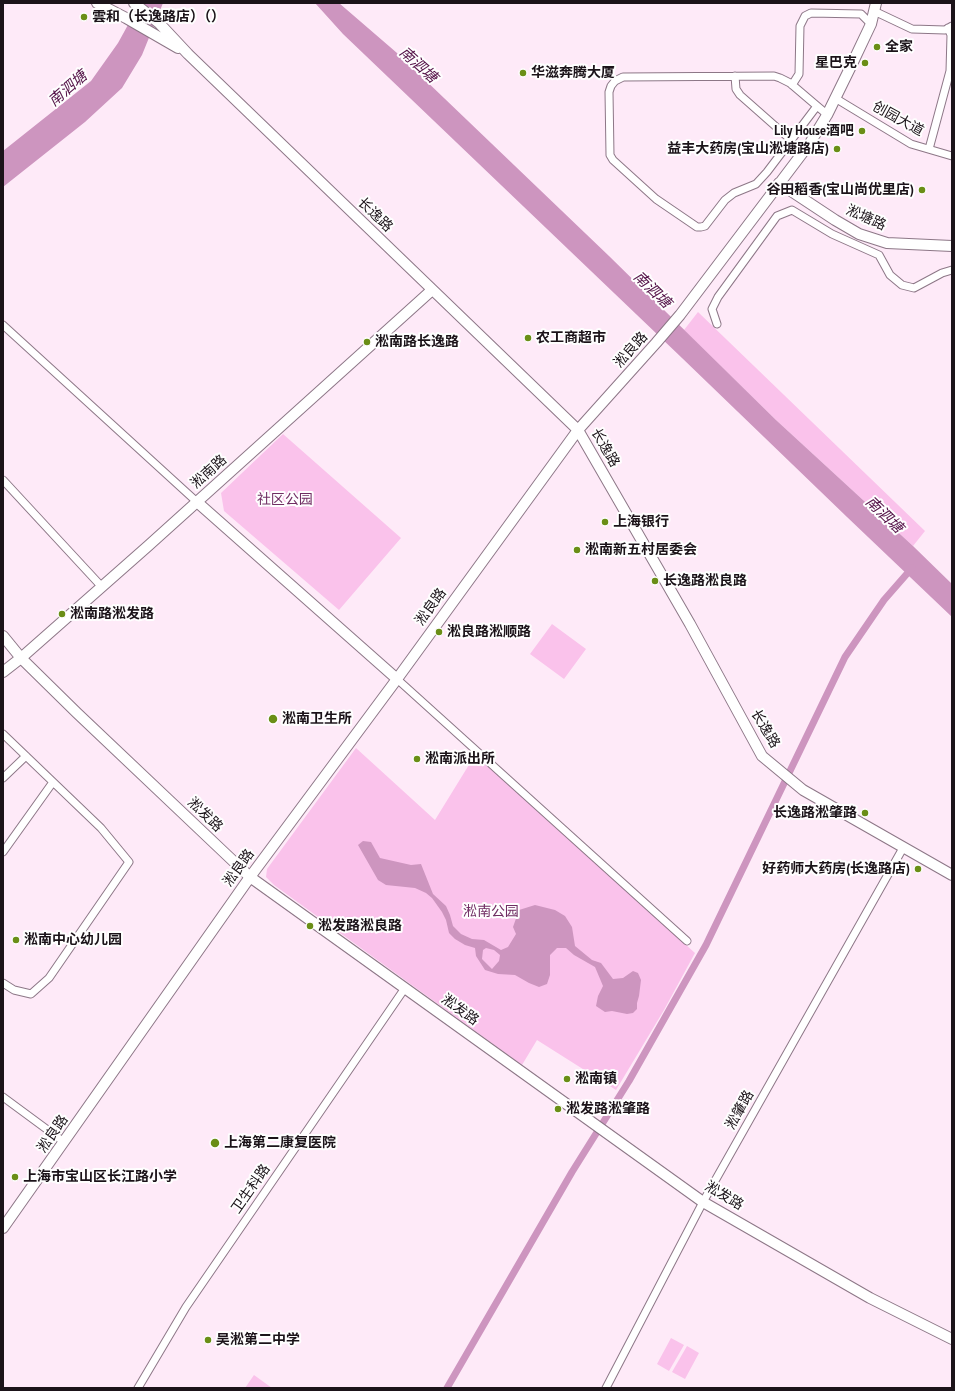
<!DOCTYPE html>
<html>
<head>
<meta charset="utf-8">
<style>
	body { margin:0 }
	#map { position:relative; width:955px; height:1391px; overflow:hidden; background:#feeaf8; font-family:"PT Sans Narrow",sans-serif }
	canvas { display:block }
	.frame { position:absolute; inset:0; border:4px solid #1b1319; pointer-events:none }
</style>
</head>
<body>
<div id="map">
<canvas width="955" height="1391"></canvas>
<div class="frame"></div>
</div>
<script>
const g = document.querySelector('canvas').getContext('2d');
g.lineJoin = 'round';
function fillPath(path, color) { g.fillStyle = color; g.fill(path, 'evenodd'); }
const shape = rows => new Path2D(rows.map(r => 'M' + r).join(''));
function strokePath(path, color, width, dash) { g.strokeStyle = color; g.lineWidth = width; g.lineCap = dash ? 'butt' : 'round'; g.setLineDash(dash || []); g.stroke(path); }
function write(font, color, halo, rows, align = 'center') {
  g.font = font + ' "PT Sans Narrow","Noto Sans SC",sans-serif'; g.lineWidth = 4; g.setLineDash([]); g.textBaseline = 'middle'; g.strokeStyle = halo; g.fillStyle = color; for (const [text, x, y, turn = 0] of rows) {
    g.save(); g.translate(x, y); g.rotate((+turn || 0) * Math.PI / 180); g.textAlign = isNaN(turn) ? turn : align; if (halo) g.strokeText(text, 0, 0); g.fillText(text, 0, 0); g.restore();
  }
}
fillPath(shape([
	[698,312,925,531,913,546,776,420,684,330],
	[283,434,401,538,339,610,224,511,221,493],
	[552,624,586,649,564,679,530,654],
	[356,748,435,820,475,755,695,953,664,1010,616,1090,537,1040,522,1065,274,885,266,877,267,869],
	[671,1338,684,1345,669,1371,657,1364],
	[687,1346,699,1353,685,1379,672,1372],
	[254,1375,272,1388,245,1388]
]), '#fac2eb');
fillPath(shape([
	[140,3,163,3,142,55,122,88,85,122,3,187,3,151,91,81,118,43],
	[315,3,339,3,397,53,609,256,776,420,913,546,952,584,952,617,847,517,682,358,343,34],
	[363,841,371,842,380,858,411,865,421,864,433,894,446,906,450,915,453,926,461,934,472,939,484,940,501,950,508,947,516,934,513,927,519,910,535,905,555,910,565,916,572,927,575,946,592,960,601,963,613,979,623,978,633,971,638,973,641,980,639,996,637,1003,637,1009,633,1013,627,1014,612,1011,605,1012,596,1006,598,996,603,986,595,967,574,955,566,948,557,948,550,955,550,975,547,984,539,987,529,983,515,975,498,974,485,970,476,956,475,948,465,945,455,939,449,933,446,920,442,912,432,898,426,893,415,888,386,885,378,880,358,845],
	[486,948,494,950,500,955,499,961,492,969,482,959,483,950]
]), '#cd95bf');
strokePath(shape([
	[447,1388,572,1172,629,1081,706,945,845,657,884,600,912,568]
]), '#cd95bf', 7);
const street = shape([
	[874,11,912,29,945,30,952,26],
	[735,76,736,89,740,95,791,140],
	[792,85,799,74,800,26,805,16,811,13,861,14,871,24],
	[835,98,911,144,952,156],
	[817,106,767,172,756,184,734,193,725,200,705,226,701,227,697,227,656,199,613,160,610,155,609,92,611,86,615,81,623,77,774,76,780,78,790,83,817,106,823,111,827,115],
	[929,149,950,71,951,35,948,28],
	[717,324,712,309,718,297,777,216,792,210,832,234,879,255,890,275,902,285,914,288,942,273,952,270],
	[3,325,197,502],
	[3,480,102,587],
	[397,679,687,941],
	[3,734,101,828,129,862,49,978,31,994,14,990,3,983],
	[3,778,26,756],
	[3,852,53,782],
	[3,1097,64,1142],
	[138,1388,186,1307,405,988],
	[606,1388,703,1202,903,848]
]);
const secondary = shape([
	[97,3,126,18,178,48],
	[134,3,159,23,188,54,578,430,690,624,762,756,803,790,952,875],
	[779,183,835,220,859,234,887,243,952,246],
	[197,502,397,679],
	[3,636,21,658,77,713,250,877,703,1202,870,1298,952,1339],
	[3,672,21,658,148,546,432,290],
	[3,1228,250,877,397,679,578,430,656,343,680,315,810,143,827,115,853,62,871,24,876,3]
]);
strokePath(street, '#8d7787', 9);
strokePath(secondary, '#8d7787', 12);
strokePath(street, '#fff', 7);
strokePath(secondary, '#fff', 10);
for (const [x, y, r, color] of [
	[84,17,4,"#6a8e16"],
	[877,47,4,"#6a8e16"],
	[865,63,4,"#6a8e16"],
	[523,73,4,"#6a8e16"],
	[862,131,4,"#6a8e16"],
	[837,149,4,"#6a8e16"],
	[922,190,4,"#6a8e16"],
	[528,338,4,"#6a8e16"],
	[367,342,4,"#6a8e16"],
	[605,522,4,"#6a8e16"],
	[577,550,4,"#6a8e16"],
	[655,581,4,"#6a8e16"],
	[62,614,4,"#6a8e16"],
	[439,632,4,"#6a8e16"],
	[273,719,5,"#6a8e16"],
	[417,759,4,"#6a8e16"],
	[865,813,4,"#6a8e16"],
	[918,869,4,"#6a8e16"],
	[310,926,4,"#6a8e16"],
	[16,940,4,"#6a8e16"],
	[567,1079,4,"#6a8e16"],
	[558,1109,4,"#6a8e16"],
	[215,1143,5,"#6a8e16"],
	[15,1177,4,"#6a8e16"],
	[208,1340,4,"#6a8e16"]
]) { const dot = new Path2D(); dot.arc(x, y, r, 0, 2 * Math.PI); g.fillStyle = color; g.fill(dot); strokePath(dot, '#fefefe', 1.5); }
write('bold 14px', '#1b1319', '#fefefe', [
	["雲和（长逸路店）（）",92,17],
	["全家",885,47],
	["星巴克",857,63,"right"],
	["华滋奔腾大厦",531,73],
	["Lily House酒吧",854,131,"right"],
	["益丰大药房(宝山淞塘路店)",829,149,"right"],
	["谷田稻香(宝山尚优里店)",914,190,"right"],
	["农工商超市",536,338],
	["淞南路长逸路",375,342],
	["上海银行",613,522],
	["淞南新五村居委会",585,550],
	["长逸路淞良路",663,581],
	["淞南路淞发路",70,614],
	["淞良路淞顺路",447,632],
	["淞南卫生所",282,719],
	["淞南派出所",425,759],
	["长逸路淞肇路",857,813,"right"],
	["好药师大药房(长逸路店)",910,869,"right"],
	["淞发路淞良路",318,926],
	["淞南中心幼儿园",24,940],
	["淞南镇",575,1079],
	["淞发路淞肇路",566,1109],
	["上海第二康复医院",224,1143],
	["上海市宝山区长江路小学",23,1177],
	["吴淞第二中学",216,1340]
], 'left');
write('14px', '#1b1319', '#fefefe', [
	["创园大道",898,119,29],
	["长逸路",375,215,44],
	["淞塘路",866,218,24],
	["淞良路",631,350,-48],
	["长逸路",605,448,60],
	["淞南路",209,472,-42],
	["淞良路",431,607,-54],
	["长逸路",765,729,59],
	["淞发路",205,815,44],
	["淞良路",239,868,-54],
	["淞发路",460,1010,36],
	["淞肇路",740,1110,-61],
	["淞良路",53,1134,-55],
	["卫生科路",251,1189,-55],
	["淞发路",724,1196,31]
]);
write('14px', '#702d63', '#fefefe', [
	["社区公园",285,500],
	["淞南公园",491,912]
]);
write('italic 15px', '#541248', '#fefefe', [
	["南泗塘",418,65,42],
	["南泗塘",68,89,-41],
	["南泗塘",652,290,44],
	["南泗塘",884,515,44]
]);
</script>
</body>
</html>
